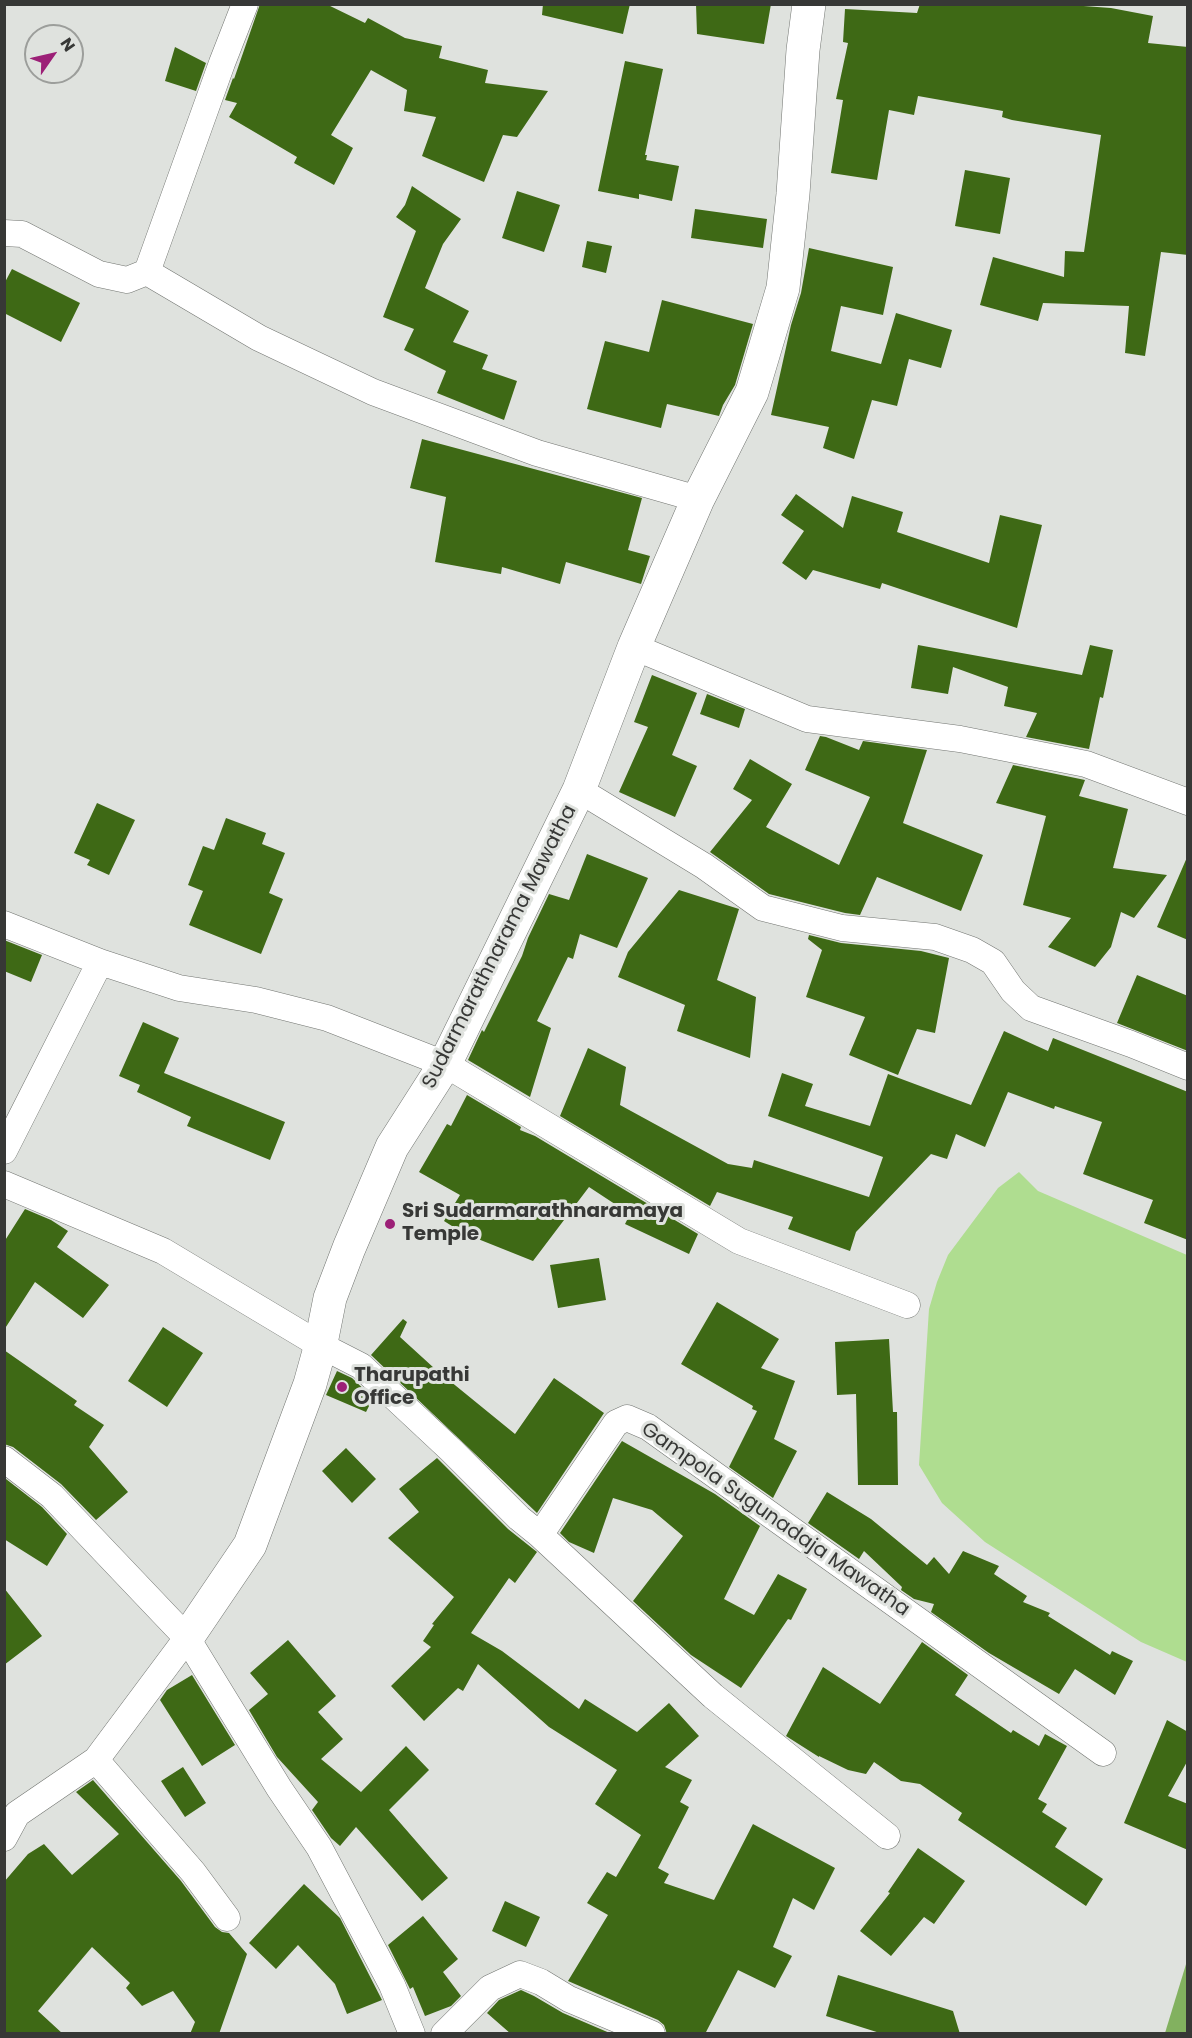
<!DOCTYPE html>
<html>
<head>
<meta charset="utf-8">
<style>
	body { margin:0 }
	#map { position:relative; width:1192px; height:2038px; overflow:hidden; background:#dfe2de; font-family:Poppins,sans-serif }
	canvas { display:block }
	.frame { position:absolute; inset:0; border:6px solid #373836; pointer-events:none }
	.north { position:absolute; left:24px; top:24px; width:60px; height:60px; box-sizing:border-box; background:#dfe2de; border:2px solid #9c9e9b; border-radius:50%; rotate:56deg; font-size:16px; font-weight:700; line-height:24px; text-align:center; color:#373836 }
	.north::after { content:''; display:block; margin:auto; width:21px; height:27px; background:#9c2077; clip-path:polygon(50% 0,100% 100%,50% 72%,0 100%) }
</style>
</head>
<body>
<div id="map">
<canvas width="1192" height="2038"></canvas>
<div class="frame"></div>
<div class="north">N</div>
</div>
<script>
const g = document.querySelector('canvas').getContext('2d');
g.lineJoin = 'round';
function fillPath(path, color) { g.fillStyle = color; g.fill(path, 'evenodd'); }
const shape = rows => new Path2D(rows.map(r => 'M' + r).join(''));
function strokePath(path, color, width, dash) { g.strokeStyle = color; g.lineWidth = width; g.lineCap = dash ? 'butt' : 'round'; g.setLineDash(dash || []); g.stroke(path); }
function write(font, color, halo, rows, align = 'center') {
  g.font = font + ' Poppins,sans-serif'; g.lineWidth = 6; g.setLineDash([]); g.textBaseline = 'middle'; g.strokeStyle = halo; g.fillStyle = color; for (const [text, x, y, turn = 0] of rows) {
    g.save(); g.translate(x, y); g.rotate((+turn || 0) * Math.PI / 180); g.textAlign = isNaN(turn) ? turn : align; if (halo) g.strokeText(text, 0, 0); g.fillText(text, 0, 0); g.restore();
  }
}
fillPath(shape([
	[1019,1172,1038,1191,1187,1255,1187,1662,1141,1642,985,1542,942,1503,919,1465,929,1309,937,1282,948,1255,998,1188]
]), '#afdd90');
fillPath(shape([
	[1187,1961,1187,2033,1165,2033]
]), '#82b15f');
fillPath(shape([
	[260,4,326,4,365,23,368,18,405,38,442,46,439,58,488,70,485,83,548,91,517,137,503,135,484,182,422,156,436,117,404,111,407,90,371,70,331,135,353,148,334,185,294,163,297,157,229,117,237,103,225,100,233,78,234,79],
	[543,4,630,4,623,34,542,15],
	[696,4,771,4,764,44,697,34],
	[920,4,1056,4,1111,8,1153,16,1148,43,1188,47,1188,255,1161,252,1145,356,1125,353,1129,306,1043,303,1038,321,980,305,993,257,1064,277,1065,251,1084,252,1101,135,1012,120,1002,117,1003,111,918,96,914,115,889,110,877,180,831,173,843,100,836,99,848,43,843,42,845,9,917,13],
	[175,47,206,63,196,91,165,81],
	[625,61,663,69,645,155,647,155,646,160,679,166,672,201,639,194,639,199,598,191],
	[965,170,1010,178,1000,234,955,226],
	[412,186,461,219,443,244,425,288,469,311,453,342,488,355,482,369,517,381,504,420,437,393,446,371,404,350,414,329,383,317,416,231,396,217,405,205],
	[517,191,560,205,544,252,502,238],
	[695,209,767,219,763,248,691,238],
	[587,241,612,246,606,273,582,267],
	[809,248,893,267,883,315,841,306,831,351,881,364,896,313,952,330,941,368,909,359,897,406,872,400,854,459,823,448,829,427,771,415,791,325,801,293],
	[12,269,80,303,61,342,4,313,4,284],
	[662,300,753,324,735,385,723,405,719,416,667,404,661,428,587,409,605,341,649,352],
	[422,439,642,498,628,550,650,556,641,584,566,562,560,584,502,567,501,574,435,562,446,497,410,488],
	[796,494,843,528,852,496,903,512,897,532,989,563,1000,515,1042,525,1017,628,882,583,880,589,813,570,806,580,782,563,804,531,781,515],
	[918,645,1082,675,1090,645,1113,650,1103,698,1100,697,1089,749,1026,737,1037,713,1004,706,1008,687,953,667,948,694,911,688],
	[652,675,697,693,672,755,697,766,675,817,619,792,648,727,634,722],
	[707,694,745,709,739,728,700,714],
	[820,736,826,737,859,750,863,741,927,750,903,823,983,855,961,911,877,877,860,915,845,913,769,894,710,852,752,800,733,789,750,759,792,784,766,827,839,865,870,797,805,770],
	[1013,765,1085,780,1079,796,1128,809,1113,868,1167,875,1134,918,1121,912,1111,947,1095,967,1048,947,1071,918,1023,905,1046,816,996,803],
	[97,803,135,820,109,875,87,865,90,860,74,853],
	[226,818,266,833,262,844,285,853,269,893,283,899,261,954,189,925,203,891,188,885,203,846,214,850],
	[587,854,648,878,617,948,580,934,573,959,568,957,537,1021,551,1028,530,1097,468,1060,482,1030,484,1032,522,956,528,938,549,894,569,900],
	[1188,855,1188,940,1157,927],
	[679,890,739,909,717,980,756,997,750,1058,677,1031,685,1005,618,977,628,952],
	[809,935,841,943,921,951,949,958,935,1033,917,1029,898,1075,849,1055,865,1017,806,997,822,950,808,939],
	[4,940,42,955,31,982,4,971],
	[1137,975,1188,996,1188,1051,1117,1023],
	[143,1022,179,1038,164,1073,285,1122,270,1160,187,1126,191,1117,137,1092,140,1085,119,1076],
	[1004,1031,1048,1051,1053,1038,1188,1092,1188,1240,1144,1223,1153,1200,1083,1174,1102,1122,1055,1106,1054,1109,1008,1092,985,1147,956,1134,947,1159,931,1154,856,1232,850,1251,788,1229,793,1217,717,1192,710,1206,560,1116,588,1048,626,1067,620,1105,728,1164,752,1168,754,1160,869,1197,883,1157,768,1116,782,1073,813,1084,805,1106,870,1126,888,1074,971,1105],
	[467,1095,521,1127,520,1130,535,1136,698,1234,689,1254,625,1224,630,1214,589,1187,533,1261,463,1233,444,1221,460,1195,419,1172,447,1124,451,1126],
	[25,1209,51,1220,68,1231,57,1247,109,1285,83,1318,35,1282,4,1330,4,1242],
	[599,1258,606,1300,558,1308,550,1265],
	[717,1302,779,1339,761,1368,795,1381,774,1439,797,1451,773,1498,729,1467,757,1411,752,1409,753,1406,681,1364],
	[403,1319,407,1322,400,1337,434,1368,515,1434,554,1378,604,1413,537,1513,371,1355],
	[163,1327,203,1353,167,1407,128,1381],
	[889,1339,893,1412,897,1412,898,1485,858,1485,856,1394,837,1395,835,1342],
	[4,1350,77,1401,74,1405,104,1425,89,1447,128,1492,96,1520,61,1484,13,1447,4,1444],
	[337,1371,352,1378,373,1398,366,1412,326,1395],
	[622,1441,715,1494,760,1526,724,1599,754,1615,778,1574,807,1589,791,1620,788,1619,741,1688,691,1655,633,1601,683,1536,652,1510,613,1498,594,1553,569,1542,560,1533],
	[346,1448,376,1479,352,1503,322,1471],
	[437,1458,508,1529,537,1552,515,1583,509,1578,471,1633,502,1651,579,1709,585,1699,637,1732,669,1703,699,1736,665,1767,692,1780,680,1802,689,1807,658,1868,669,1874,664,1883,714,1900,753,1824,835,1868,814,1910,793,1898,773,1947,792,1956,775,1988,738,1970,705,2034,667,2034,664,2025,658,2020,568,1981,608,1915,587,1903,607,1872,616,1877,641,1835,595,1804,617,1770,549,1727,478,1664,463,1691,458,1688,424,1721,391,1686,431,1647,423,1641,434,1625,432,1624,454,1597,388,1538,419,1512,399,1489],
	[6,1479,42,1507,67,1534,47,1566,4,1539],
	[827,1492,871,1519,927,1565,934,1557,949,1574,963,1551,999,1566,994,1574,1027,1596,1023,1602,1050,1613,1048,1616,1110,1655,1112,1651,1133,1661,1115,1695,1075,1669,1059,1694,989,1653,931,1612,934,1604,914,1599,901,1590,902,1587,864,1551,859,1559,808,1523],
	[4,1588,42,1636,4,1665],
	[288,1640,336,1696,318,1712,343,1739,321,1759,361,1792,406,1746,429,1770,389,1810,448,1878,422,1901,356,1827,340,1846,331,1838,312,1810,318,1802,277,1757,249,1710,268,1694,250,1673],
	[922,1642,968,1675,955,1695,1011,1733,1013,1730,1039,1746,1045,1734,1067,1746,1038,1799,1047,1804,1042,1812,1067,1828,1055,1847,1103,1879,1086,1906,958,1820,962,1813,920,1784,901,1781,874,1762,866,1774,848,1770,819,1756,819,1757,786,1736,823,1667,880,1704],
	[192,1675,235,1745,202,1766,160,1700,167,1690],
	[1167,1720,1188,1732,1188,1760,1168,1796,1188,1804,1188,1850,1124,1823],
	[183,1767,206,1803,185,1817,161,1781],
	[93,1780,181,1881,215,1927,222,1932,229,1933,247,1954,219,2034,190,2034,195,2022,173,1991,142,2006,126,1988,130,1983,92,1947,38,2011,63,2034,4,2034,4,1882,28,1854,44,1844,72,1875,119,1834,76,1792],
	[918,1848,965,1881,934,1924,924,1917,891,1956,860,1931,890,1893,888,1892],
	[304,1884,340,1918,382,2000,347,2014,335,1984,298,1945,276,1969,249,1943],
	[505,1901,540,1917,526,1947,492,1931],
	[423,1916,458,1959,443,1972,461,1996,451,2006,425,2016,413,1987,410,1989,388,1945],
	[838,1975,953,2011,960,2034,883,2034,826,2016],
	[521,1990,534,1996,563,2013,612,2034,511,2034,487,2013,499,2000]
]), '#3e6915');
const street = shape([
	[4,233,22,234,99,274,127,280,147,272,222,63,245,4],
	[147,272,259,338,373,392,537,453,698,499],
	[634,647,807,719,960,739,1086,764,1188,802],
	[579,790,704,866,763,908,842,928,935,937,972,950,993,962,1013,991,1031,1008,1131,1044,1188,1067],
	[4,924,100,962,179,988,256,1000,327,1018,445,1064,739,1241,907,1305],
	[4,1151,100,962],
	[4,1184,163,1251,320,1345,361,1366,452,1451,519,1518,540,1535,616,1423,627,1418,648,1427,1103,1753],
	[4,1459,52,1496,187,1638,279,1788,319,1847,392,1985,412,2034],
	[540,1535,713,1696,887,1836],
	[96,1760,193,1872,227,1918],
	[4,1838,17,1814,96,1760,187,1638],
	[444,2034,490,1988,520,1974,541,1982,569,1999,652,2034]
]);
const secondary = shape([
	[187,1638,250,1545,310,1384,320,1348,330,1298,349,1248,392,1147,445,1064,579,790,634,647,698,499,752,392,783,288,793,194,803,50,809,4]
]);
strokePath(street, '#727571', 27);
strokePath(secondary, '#727571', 34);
strokePath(street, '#fff', 26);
strokePath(secondary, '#fff', 33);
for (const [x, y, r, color] of [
	[390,1224,6,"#9c2077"],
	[342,1387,6,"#9c2077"]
]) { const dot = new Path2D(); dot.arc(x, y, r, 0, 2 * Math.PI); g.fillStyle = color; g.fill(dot); strokePath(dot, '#dfe2de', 2); }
write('20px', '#373836', '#dfe2de', [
	["Sudarmarathnarama Mawatha",500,947,-63],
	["Gampola Sugunadaja Mawatha",775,1520,35]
]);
write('bold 20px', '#373836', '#dfe2de', [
	["Sri Sudarmarathnaramaya",402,1212],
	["Temple",402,1235],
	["Tharupathi",354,1376],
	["Office",354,1399]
], 'left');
</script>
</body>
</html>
